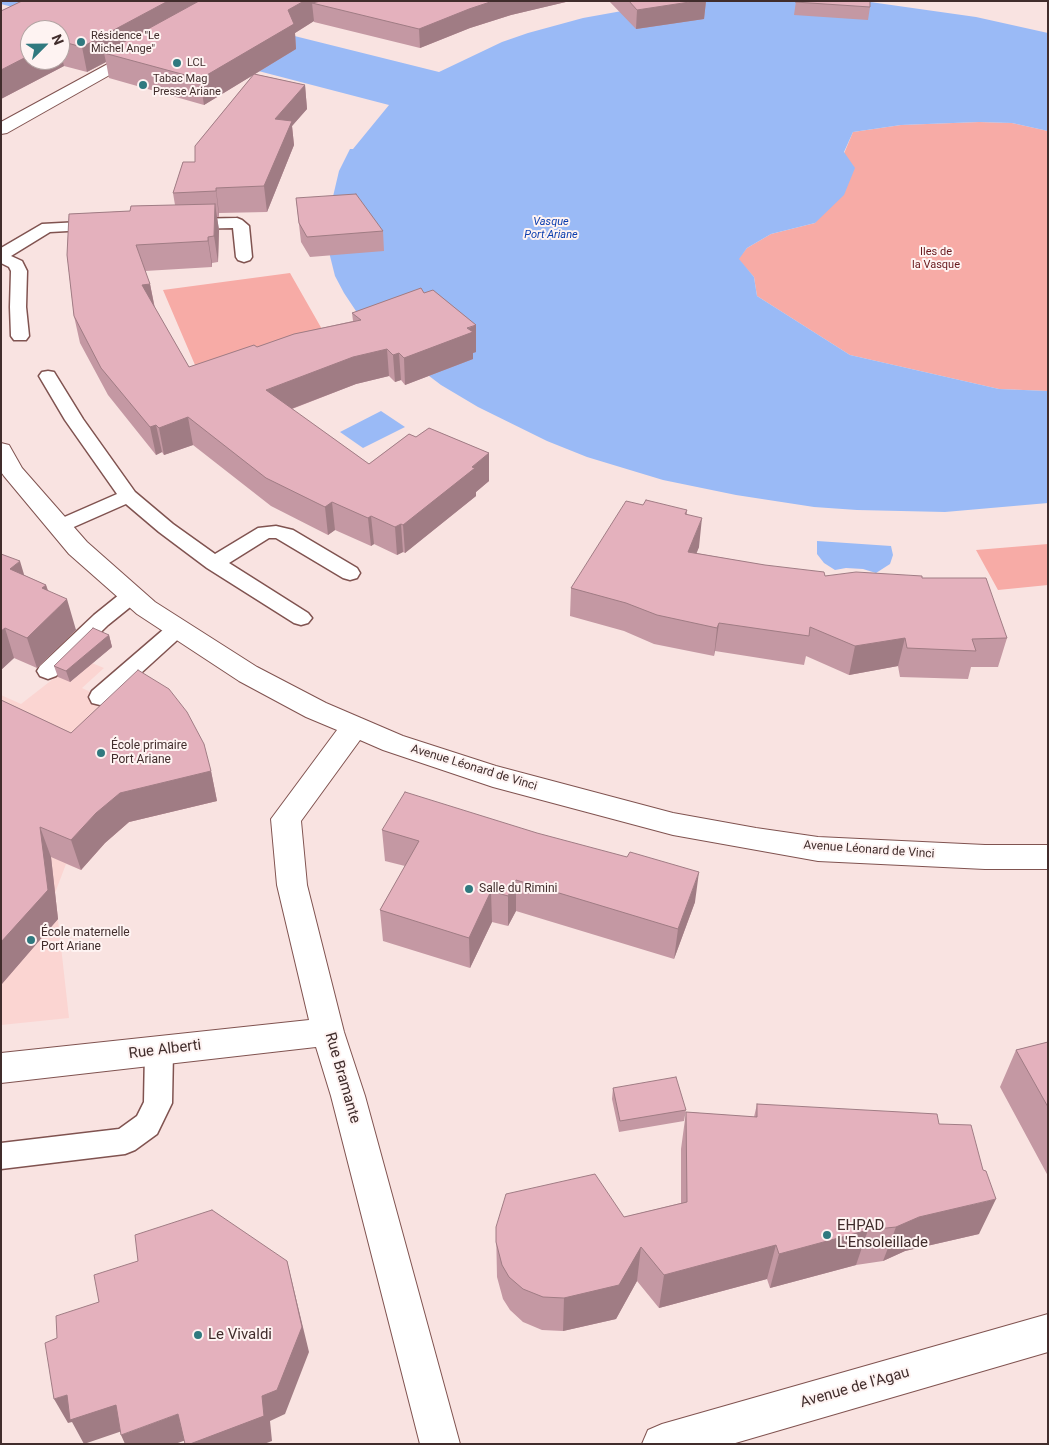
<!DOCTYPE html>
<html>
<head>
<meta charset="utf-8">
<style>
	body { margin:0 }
	#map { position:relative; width:1049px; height:1445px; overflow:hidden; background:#f9e3e1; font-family:Roboto,sans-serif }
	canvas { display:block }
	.frame { position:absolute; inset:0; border:2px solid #412d2c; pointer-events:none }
	.north { position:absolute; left:20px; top:20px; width:50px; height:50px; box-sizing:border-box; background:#fef3f2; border:1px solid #b2a4a3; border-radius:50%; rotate:67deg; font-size:14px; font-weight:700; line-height:20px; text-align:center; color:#412d2c }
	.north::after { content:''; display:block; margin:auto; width:18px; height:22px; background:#30797f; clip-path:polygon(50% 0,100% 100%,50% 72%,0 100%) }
</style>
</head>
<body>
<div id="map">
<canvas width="1049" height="1445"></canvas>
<div class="frame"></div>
<div class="north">N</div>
</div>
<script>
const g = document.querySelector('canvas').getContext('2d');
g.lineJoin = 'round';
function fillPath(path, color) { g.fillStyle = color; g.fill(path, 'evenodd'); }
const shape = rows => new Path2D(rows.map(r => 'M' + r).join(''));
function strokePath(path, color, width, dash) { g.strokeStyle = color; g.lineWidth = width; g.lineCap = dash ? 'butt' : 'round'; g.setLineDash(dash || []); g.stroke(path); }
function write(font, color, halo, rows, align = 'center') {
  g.font = font + ' Roboto,sans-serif'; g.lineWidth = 4; g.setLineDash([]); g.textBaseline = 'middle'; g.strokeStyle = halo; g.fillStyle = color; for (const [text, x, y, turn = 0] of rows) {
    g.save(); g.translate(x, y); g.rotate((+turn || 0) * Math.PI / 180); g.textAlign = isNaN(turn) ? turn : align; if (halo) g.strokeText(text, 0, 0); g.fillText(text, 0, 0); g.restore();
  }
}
fillPath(shape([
	[80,658,104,668,82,688,133,712,217,801,129,822,105,843,81,870,66,864,55,893,69,1018,1,1025,1,695,21,704]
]), '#fbd5d2');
fillPath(shape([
	[979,122,1012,123,1048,131,1048,391,999,389,850,355,757,296,754,277,738,259,747,248,771,234,815,223,853,132,901,125],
	[290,273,327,338,198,372,163,290],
	[1048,544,1048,585,998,590,976,550]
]), '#f7aba6');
fillPath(shape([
	[1,1,154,1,439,72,502,42,528,33,583,18,672,2,863,1,976,17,1048,33,1048,131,1012,123,979,122,901,125,853,132,844,152,855,168,844,195,815,223,771,234,747,248,739,259,754,277,757,296,850,355,999,389,1048,391,1048,503,945,512,857,510,814,507,736,495,663,480,587,457,547,441,478,407,441,385,408,360,356,311,344,293,335,276,326,240,331,205,339,171,350,149,353,149,389,105,1,4],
	[381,411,405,427,363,448,340,432],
	[817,541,891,546,893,555,890,564,876,573,863,569,846,568,835,570,824,563,817,554]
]), '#9abaf6');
const service = shape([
	[237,218,242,220,249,226,252,257,250,260,244,262,238,260,236,257,233,228,189,229,184,227,181,224,184,221,189,219,237,218],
	[99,221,104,223,107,226,104,229,50,232,11,256,22,261,27,271,26,307,29,336,26,340,14,340,11,336,10,307,11,271,9,267,1,263,1,248,42,224,99,221],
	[48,371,54,372,83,419,135,492,173,524,215,554,258,528,276,526,293,530,357,568,360,573,357,578,350,580,343,578,276,538,269,538,229,563,308,613,312,618,308,623,301,625,294,623,207,568,159,532,126,504,67,530,60,532,53,530,50,526,53,522,117,494,65,420,39,376,42,372,48,371],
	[132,588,139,590,142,595,139,600,108,625,56,676,48,679,40,676,37,671,40,666,94,615,125,590,132,588],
	[178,621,185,623,189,628,185,633,108,703,100,705,92,703,89,697,92,691,171,623,178,621],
	[159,1039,169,1043,173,1051,172,1103,157,1134,135,1150,125,1154,1,1169,1,1143,119,1129,137,1116,144,1102,145,1051,149,1043,159,1039]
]);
const minor = shape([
	[139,47,145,49,147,52,145,55,7,133,1,134,1,122,139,47],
	[1,443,9,445,22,468,87,542,155,602,257,667,326,703,403,736,496,766,673,813,756,828,818,837,985,845,1048,845,1048,869,985,869,818,861,673,835,493,787,383,750,360,740,301,821,307,885,344,1032,365,1096,460,1444,420,1444,331,1096,316,1047,1,1083,1,1053,309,1020,277,885,271,819,337,730,306,717,239,681,137,614,69,554,4,476,1,472,1,443]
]);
const tertiary = shape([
	[1048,1314,1048,1352,732,1444,642,1444,648,1430,662,1424,1048,1314]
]);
strokePath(service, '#805350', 3);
strokePath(minor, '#805350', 2);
strokePath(tertiary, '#805350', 2);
fillPath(service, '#fff');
fillPath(minor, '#fff');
fillPath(tertiary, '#fff');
fillPath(shape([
	[22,1,570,1,511,15,470,28,420,48,314,22,314,21,295,33,296,49,255,74,305,85,307,109,292,126,294,145,267,212,219,213,219,217,217,217,219,230,218,262,212,263,212,267,145,271,150,284,155,308,189,367,254,345,257,347,294,334,353,321,352,313,421,288,424,293,433,290,476,325,476,352,473,353,473,359,405,385,401,380,395,382,389,376,356,384,292,409,369,464,409,434,416,437,429,428,489,453,489,481,476,492,476,496,405,553,403,552,397,555,374,544,371,546,335,530,328,535,271,506,193,445,164,455,162,452,156,455,108,395,80,343,74,316,67,255,69,214,130,211,131,206,175,205,173,193,183,162,195,162,195,146,253,75,204,105,109,78,106,62,87,72,64,66,1,99,1,11],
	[30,30,60,30,60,60,30,60],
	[609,1,706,1,704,19,636,29],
	[796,1,870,7,868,20,794,15],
	[296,198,383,231,384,251,310,257,301,242],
	[643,505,687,510,687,515,699,547,696,553,825,576,922,578,1007,638,998,667,971,667,968,679,900,677,898,666,849,675,806,656,804,665,715,651,714,656,654,644,624,631,570,616,571,588],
	[1,554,24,575,46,585,48,590,76,630,37,668,14,658,1,670],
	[109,635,112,647,70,682,58,677,54,666],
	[1,700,71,733,211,771,217,801,129,822,105,843,81,870,51,857,58,919,1,985],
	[382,830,695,902,674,959,516,911,508,926,492,922,470,968,383,941,380,910,405,866,385,861],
	[1048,1042,1048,1176,1000,1087,1016,1050],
	[613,1088,686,1110,684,1121,619,1132,612,1099],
	[757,1104,939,1124,979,1234,905,1251,883,1261,856,1265,770,1288,767,1279,659,1308,637,1281,616,1319,563,1331,542,1330,523,1322,510,1310,503,1299,497,1277,496,1227,624,1217,681,1203,681,1149,686,1112,754,1117]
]), '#c498a3');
fillPath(shape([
	[168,1,217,1,104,53,106,62,87,72,82,47],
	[304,1,347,1,312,3,314,21,295,33,296,49,204,105,200,79,288,10],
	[493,1,570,1,511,15,470,28,420,48,419,29,469,9],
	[696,1,706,1,704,19,636,29,637,10],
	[60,49,64,66,1,99,1,70,30,55,30,60,60,60],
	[305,85,307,109,292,126,294,145,267,212,264,186,275,119],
	[216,188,219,213,219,217,216,191],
	[215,204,219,230,218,262,214,236],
	[208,237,212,263,212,267,208,241],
	[150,284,155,310,142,285],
	[476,325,476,352,473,353,473,359,405,385,404,358],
	[387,349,389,376,356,384,270,417,266,390,353,357],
	[399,353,401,380,395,382,393,355],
	[188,417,193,445,164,455,159,428],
	[156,425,162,452,156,455,150,427],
	[489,453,489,481,476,492,476,496,405,553,403,525],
	[332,502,335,530,328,535,325,507],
	[371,516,374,544,371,546,368,518],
	[702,518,699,547,686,580,688,552],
	[401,524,403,552,397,555,395,527],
	[20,561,29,591,10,569],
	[46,585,54,612,67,599,76,630,37,668,27,638,42,588],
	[719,623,715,651,714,656,717,628],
	[5,628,14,658,1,670,1,631],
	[109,635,112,647,70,682,66,671],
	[905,638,898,666,849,675,855,646],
	[211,771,217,801,129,822,105,843,81,870,71,840,96,813,120,793],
	[40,827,51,857,58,919,1,985,1,942],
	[699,872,695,902,674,959,678,929],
	[516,880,516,911,508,926,508,896],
	[491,891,492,922,470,968,469,938],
	[996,1199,979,1234,905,1251,883,1261,896,1227,919,1217],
	[868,1230,856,1265,770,1288,779,1254],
	[776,1245,767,1279,659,1308,664,1275],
	[641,1247,637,1281,616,1319,563,1331,564,1298],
	[287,1261,309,1352,285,1414,270,1421,272,1441,264,1444,190,1444],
	[67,1395,116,1405,128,1429,84,1444,72,1422,68,1423,54,1399],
	[178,1414,189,1439,175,1444,125,1444,121,1435]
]), '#a07c84');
const building = shape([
	[22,1,168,1,82,47,60,41,60,30,30,30,30,55,1,70,1,11,22,1],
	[199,1,304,1,288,10,294,24,200,79,104,53,199,1],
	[321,1,493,1,469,9,419,29,312,3,321,1],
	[629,1,696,1,637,10,629,1],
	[796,1,870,1,870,7,795,2,796,1],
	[254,74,305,85,275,119,292,121,264,186,216,188,216,191,173,193,183,162,195,162,195,146,254,74],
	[356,194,383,231,307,237,299,223,296,198,356,194],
	[215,204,214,236,208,237,208,241,136,245,150,284,142,285,189,367,254,345,257,347,294,334,361,320,352,313,421,288,424,293,433,290,476,325,467,328,473,332,404,358,399,353,393,355,387,349,353,357,266,390,369,464,409,434,416,437,429,428,489,453,472,467,475,468,403,525,401,524,395,527,371,516,368,518,332,502,325,507,266,478,188,417,159,428,156,425,150,427,101,368,74,316,67,255,69,214,130,211,131,206,215,204],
	[646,500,687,510,685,514,702,518,688,552,765,565,824,572,825,576,856,572,922,576,922,578,986,578,1007,638,972,639,976,651,907,648,905,638,855,646,810,627,809,636,719,623,717,628,657,615,626,603,571,588,626,501,643,505,646,500],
	[1,554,20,561,10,569,46,585,42,588,67,599,27,638,5,628,1,631,1,554],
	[93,628,109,635,66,671,54,666,93,628],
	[138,670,169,689,187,712,204,744,211,771,120,793,96,813,71,840,40,827,48,890,1,942,1,700,71,733,138,670],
	[405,792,537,833,627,857,630,852,699,872,678,929,516,880,508,896,491,891,469,938,380,910,419,841,382,830,405,792],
	[1048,1042,1048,1107,1016,1050,1048,1042],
	[676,1077,686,1110,620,1121,613,1088,676,1077],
	[757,1104,937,1114,939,1124,971,1125,983,1170,986,1171,996,1199,919,1217,896,1227,868,1230,779,1254,776,1245,664,1275,641,1247,619,1285,564,1298,543,1297,523,1289,509,1277,502,1265,496,1242,496,1227,506,1194,595,1174,624,1217,687,1202,686,1112,757,1117,757,1104],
	[212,1210,287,1261,302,1327,277,1390,262,1396,264,1416,190,1444,185,1444,178,1414,121,1435,116,1405,70,1420,67,1395,54,1399,45,1343,57,1338,56,1316,99,1302,94,1275,138,1261,135,1235,212,1210]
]);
fillPath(building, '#e4b1bd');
strokePath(building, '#a07c84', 1);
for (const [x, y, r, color] of [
	[81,42,5,"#30797f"],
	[177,63,5,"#30797f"],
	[143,85,5,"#30797f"],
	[101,753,5,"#30797f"],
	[469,889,5,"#30797f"],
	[31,940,5,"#30797f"],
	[827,1235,5,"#30797f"],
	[198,1335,5,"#30797f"]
]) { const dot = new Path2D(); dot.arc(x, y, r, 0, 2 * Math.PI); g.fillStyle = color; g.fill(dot); strokePath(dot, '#fef3f2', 2); }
write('11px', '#412d2c', '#fef3f2', [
	["Résidence \"Le",91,36],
	["Michel Ange\"",91,49],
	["LCL",187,63],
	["Tabac Mag",153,79],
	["Presse Ariane",153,92]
], 'left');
write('italic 11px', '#0b3eaf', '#fef3f2', [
	["Vasque",551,222],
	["Port Ariane",551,235]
]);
write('11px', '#68191d', '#fef3f2', [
	["Iles de",936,252],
	["la Vasque",936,265]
]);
write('12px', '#412d2c', '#fef3f2', [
	["École primaire",111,746],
	["Port Ariane",111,760],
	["Salle du Rimini",479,889],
	["École maternelle",41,933],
	["Port Ariane",41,947]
], 'left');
write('12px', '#412d2c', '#fef3f2', [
	["Avenue Léonard de Vinci",474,768,17],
	["Avenue Léonard de Vinci",869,850,4]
]);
write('15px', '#412d2c', '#fef3f2', [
	["Rue Alberti",165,1050,-7],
	["Rue Bramante",342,1078,74],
	["Avenue de l'Agau",855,1388,-16]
]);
write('15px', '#412d2c', '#fef3f2', [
	["EHPAD",837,1226],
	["L'Ensoleillade",837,1243],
	["Le Vivaldi",208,1335]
], 'left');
</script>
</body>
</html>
